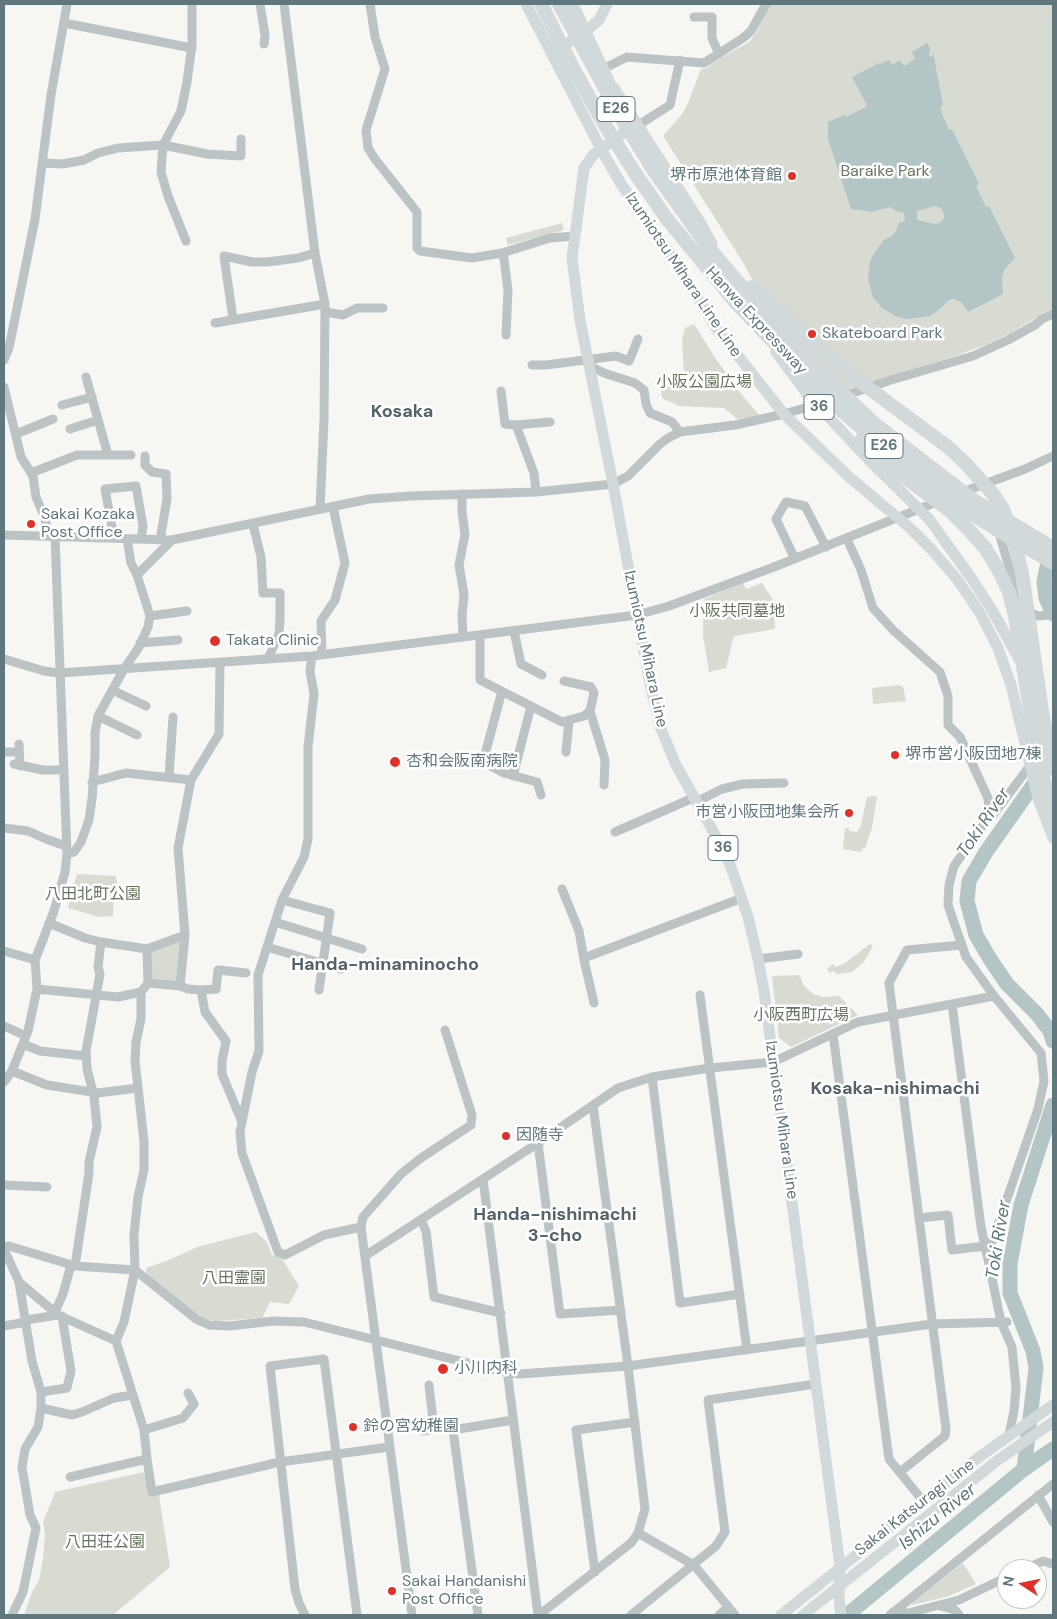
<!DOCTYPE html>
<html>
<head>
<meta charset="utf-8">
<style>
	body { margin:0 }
	#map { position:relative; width:1057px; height:1619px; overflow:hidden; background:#f6f6f3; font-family:"DM Sans",sans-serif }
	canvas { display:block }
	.frame { position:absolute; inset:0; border:5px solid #61777e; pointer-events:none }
	.north { position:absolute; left:997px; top:1559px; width:50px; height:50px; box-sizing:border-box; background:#fff; border:1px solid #c0c9cb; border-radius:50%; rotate:281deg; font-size:14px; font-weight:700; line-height:20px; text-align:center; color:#61777e }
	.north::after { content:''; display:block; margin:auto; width:18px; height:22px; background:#e22f27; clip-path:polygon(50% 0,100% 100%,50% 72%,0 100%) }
</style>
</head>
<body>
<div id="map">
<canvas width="1057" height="1619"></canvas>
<div class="frame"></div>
<div class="north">N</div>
</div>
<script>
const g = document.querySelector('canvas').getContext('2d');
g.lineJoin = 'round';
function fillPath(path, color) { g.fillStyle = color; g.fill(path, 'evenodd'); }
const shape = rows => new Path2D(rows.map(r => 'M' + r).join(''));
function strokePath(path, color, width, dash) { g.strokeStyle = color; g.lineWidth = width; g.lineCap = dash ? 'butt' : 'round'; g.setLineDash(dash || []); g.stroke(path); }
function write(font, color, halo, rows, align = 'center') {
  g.font = font + ' "DM Sans","Noto Sans JP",sans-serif'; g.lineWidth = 5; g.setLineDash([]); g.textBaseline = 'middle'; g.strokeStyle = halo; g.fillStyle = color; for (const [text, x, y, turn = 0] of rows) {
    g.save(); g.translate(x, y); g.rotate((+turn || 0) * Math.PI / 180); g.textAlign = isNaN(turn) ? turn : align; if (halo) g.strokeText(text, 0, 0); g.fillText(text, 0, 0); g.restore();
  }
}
fillPath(shape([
	[770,4,1053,4,1053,310,1047,311,1009,334,988,344,952,357,833,394,766,306,744,264,663,136,683,113,688,103,701,69,707,68,712,63,749,42,756,33],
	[562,223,564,229,561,231,508,245,506,238],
	[694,324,714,356,737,389,760,416,737,419,724,408,679,406,662,398,660,382,684,374,682,341,685,328],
	[743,583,746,589,762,583,773,600,775,629,735,636,733,639,726,668,709,672,703,635,704,599],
	[898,685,903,687,906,701,873,704,872,688],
	[877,796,872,828,865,848,863,847,861,852,843,849,845,828,849,828,849,831,857,832,861,825,867,797],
	[77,874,116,876,117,883,114,886,113,916,99,917,68,908],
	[177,940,181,944,177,979,174,982,152,982,150,953,152,950],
	[870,944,873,946,864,962,852,972,837,974,833,971,830,973,827,969,833,964,836,967,845,963],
	[798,975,801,978,803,985,813,994,822,997,839,996,858,1015,791,1047,779,1038,772,976],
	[256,1232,267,1242,272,1255,281,1257,299,1286,289,1304,270,1302,262,1318,216,1321,206,1319,193,1312,148,1276,146,1271,146,1268,169,1260,197,1247],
	[144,1472,150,1496,159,1495,170,1567,113,1615,24,1615,32,1592,39,1580,43,1559,45,1534,43,1522,55,1492],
	[963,1563,976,1584,949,1596,912,1605,912,1603]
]), '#d7dbd2');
fillPath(shape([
	[927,43,930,48,929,56,932,57,933,52,943,105,940,106,943,116,949,130,952,129,979,184,976,186,986,207,989,206,1015,258,1004,270,1002,279,1003,294,968,312,962,303,957,300,953,299,949,300,939,310,930,316,908,319,897,317,882,308,873,297,868,279,870,261,873,255,884,240,893,235,896,231,899,222,903,222,905,220,904,213,898,212,890,207,872,212,851,209,828,139,828,122,844,115,846,117,866,107,867,105,852,77,879,63,880,64,889,60,892,65,900,60,904,66,915,59,912,52],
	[935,206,941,208,944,214,944,218,940,223,935,224,917,220,917,211]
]), '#b4c5c6');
strokePath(shape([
	[1053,549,1047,567,1044,582,1046,598,1053,614],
	[1041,774,986,852,969,881,967,901,976,935,990,959,1007,984,1037,1014,1050,1031,1053,1041],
	[1024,1469,1036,1368,1033,1351,1010,1293,1010,1264,1021,1205,1053,1105],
	[847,1615,1024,1469,1053,1449]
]), '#b4c5c6', 15);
strokePath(shape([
	[260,4,265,35,264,44],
	[284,4,315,253,325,304,324,420,320,509],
	[370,4,375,37,385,69,366,130,368,148,375,159,417,212,417,248,420,251,472,258,502,253,550,238,574,236],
	[694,17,712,17,712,38,719,54],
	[64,23,192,48],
	[603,69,627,57,704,63,743,38,751,31,766,4],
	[637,126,670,105,680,60],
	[42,163,63,164,84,160,98,153,118,148,163,145,207,154,241,156,241,139],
	[186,241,168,196,161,172,163,145,181,111,187,82,192,45,192,4],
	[502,253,504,259,508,290,506,335],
	[325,312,343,315,357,308,383,308],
	[233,319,224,256,252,262,267,262,298,258,315,253],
	[215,323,325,304],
	[4,360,9,348,35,219,51,95,67,4],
	[532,365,546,365,616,356,629,361,638,339],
	[588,365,604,373,635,383,644,390,646,404,650,413,672,422,680,432],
	[86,377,108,455],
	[4,387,21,457,33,476,36,497,45,518,48,536],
	[501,391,505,424,516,425,534,473,536,492],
	[841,397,891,380,973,356,1008,340,1035,325,1042,319,1053,314],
	[62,405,92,397],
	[516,425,550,422],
	[70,429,98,420],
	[16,434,53,419],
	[145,456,145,465,152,472,166,474,167,499,160,540],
	[31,473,77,455,131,455],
	[960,493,1025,469,1053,456],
	[462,494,462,512,465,534,459,565,464,594,462,616,463,637],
	[253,524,261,557,263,593,280,593,280,619,279,634,268,659],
	[998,529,1021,609,1038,616,1053,615],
	[4,535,172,540,369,499,411,496,536,492,613,484,628,476,660,444,668,438,680,432,735,425,784,414,822,403],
	[114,538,105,489,136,486,143,526,141,539],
	[127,539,131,563,137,575],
	[847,539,861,570,873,608,893,630,940,672,948,696,948,725,960,737,988,798,989,812,988,818,954,866,949,885,948,905,966,957,994,996,1041,1053,1044,1081,1038,1109,992,1242,988,1259,1001,1322,1012,1347,1016,1388,1014,1411,1009,1435],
	[795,559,776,519,786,502,805,506,826,547],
	[150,616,187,611],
	[514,631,521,664,542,675],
	[480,635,480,680,562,722,584,716,590,711,594,693,591,687,564,681],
	[140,643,178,640],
	[322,655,321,621,335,600,345,563,333,507],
	[312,656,310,671,314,694,308,747,308,839,304,857,282,900,258,975,259,1051,252,1072,240,1132,242,1153,278,1252,285,1255,324,1235,361,1227],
	[4,659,44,671,59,673,312,656,637,615,669,606,774,567,939,501],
	[112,690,146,706],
	[502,691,483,762,504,773,537,782,541,795],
	[590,711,605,760,604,785],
	[98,716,137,735],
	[19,744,20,766],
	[4,752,19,752],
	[566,752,569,720],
	[14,764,43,770,64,770],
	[513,776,531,706],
	[169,777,173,717],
	[92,782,126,773,191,780],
	[696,802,722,789,743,784,784,783],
	[988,818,993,815,1029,767],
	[4,828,28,831,46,839,66,846],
	[615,832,693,798],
	[67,854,74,852,81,842,89,820,92,799,95,756,95,733,98,716,124,669,139,647,148,627,150,616,137,575,172,540],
	[562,889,579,931,584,960,594,1003],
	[282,900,330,913,319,990],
	[275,922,362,949],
	[49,923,85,938,101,942,147,949],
	[267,947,341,969],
	[4,951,35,960],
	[584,958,742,898],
	[758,959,798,954],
	[148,983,180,986,185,935],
	[180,986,188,989,201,990,216,989,218,970,246,973],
	[37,989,118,997,141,992,148,983,147,949,185,935,178,848,191,780,219,734,220,662],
	[201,990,205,1012,226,1041,222,1061,222,1074,242,1122],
	[141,992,141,1019,136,1042,135,1061,144,1141,144,1170,138,1197,134,1235,135,1270,124,1322,116,1341,144,1430,147,1459,152,1492,280,1462,389,1447],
	[700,995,747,1350],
	[952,1004,981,1227,987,1256],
	[4,1026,26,1036],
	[833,1034,889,1459,923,1501],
	[23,1044,40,1051,86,1056],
	[12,1071,47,1085,92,1092,98,1093,138,1088],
	[652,1077,680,1303,740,1294],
	[4,1082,12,1071,28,1031,37,989,35,960,54,911,65,872,67,854,55,536],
	[538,1143,560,1314,621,1310],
	[483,1179,538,1615],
	[4,1185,47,1187],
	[919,1218,948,1215,952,1250,985,1246],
	[421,1220,426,1231,434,1297,501,1313],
	[4,1247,9,1246,75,1266,135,1270,196,1319,209,1325,230,1326,273,1321,304,1322,508,1373,520,1374,628,1366,932,1324,1007,1322],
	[4,1249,19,1282,32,1361,41,1392,41,1408,38,1427,25,1449,22,1467,30,1515,36,1528,23,1592,12,1615],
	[365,1256,538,1143,618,1088,652,1077,710,1068,773,1062,858,1022,994,996],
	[75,1266,89,1173,89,1162,97,1127,94,1096,87,1069,86,1051,100,974,98,967,101,942],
	[19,1282,58,1315],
	[55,1312,63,1294,71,1265],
	[26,1320,58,1315,116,1341],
	[4,1326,26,1322],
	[429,1385,434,1429],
	[41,1392,67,1388,71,1371,62,1316],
	[41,1408,72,1415,82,1412,114,1398,133,1395],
	[144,1430,183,1418,194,1404,188,1393],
	[423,1431,447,1428,453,1430],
	[900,1472,945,1436,946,1429,889,983,907,950,962,945],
	[70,1477,147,1459],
	[1038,1495,1053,1522],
	[638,1533,694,1565,735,1615],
	[1025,1569,1043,1561,1053,1564],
	[595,1572,576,1430,635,1422],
	[940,1606,955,1610,959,1615],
	[893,1612,908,1613,959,1600,1007,1577],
	[305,1615,299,1603,295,1589,270,1366,324,1359,357,1615],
	[412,1615,361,1227,363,1217,401,1174,421,1158,471,1125,472,1115,445,1030],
	[478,1615,453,1430,513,1420],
	[539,1615,631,1543,638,1533,645,1509,628,1366,593,1105],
	[631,1615,716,1546,725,1532,708,1400,816,1384],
	[719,1615,728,1607],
	[890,1615,1053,1484]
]), '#bcc3c5', 9);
strokePath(shape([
	[526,4,601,149,621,184,676,262,716,328,784,414,848,476,910,528,931,549,957,579,980,613,998,648,1011,685,1038,798,1053,838],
	[573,4,616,96],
	[555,51,586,31,599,20,607,4],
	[614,88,700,222,712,244],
	[627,119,626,128,622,134,593,155,584,168,572,258,580,320,613,484,651,689,661,729,676,765,718,840,731,867,748,917,758,959,764,991,838,1551,840,1567,839,1597,841,1615],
	[776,352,808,395,869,460,929,519,972,579,992,610,1019,659],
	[781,1615,979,1457,1053,1405],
	[803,1615,998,1460,1053,1422]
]), '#d2d9db', 11);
strokePath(shape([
	[541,4,573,68,603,122,635,173,667,219,736,303,807,377,843,412,875,440,969,512,1004,534,1053,563],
	[559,4,620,116,654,171,708,247,774,324,813,365,876,425,975,501,1053,548],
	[752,287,810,340,847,372,948,447,966,464,993,494,1003,509,1011,529,1022,573,1042,711,1053,769],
	[862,439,895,470,950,511,969,530,985,548,998,569,1009,592,1015,616,1035,742,1041,770,1053,812]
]), '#d2d9db', 14);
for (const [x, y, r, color] of [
	[792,176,5,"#e22f27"],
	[812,334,5,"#e22f27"],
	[31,524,5,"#e22f27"],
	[215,641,6,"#e22f27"],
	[895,755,5,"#e22f27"],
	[395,762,6,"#e22f27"],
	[849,813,5,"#e22f27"],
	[506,1136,5,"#e22f27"],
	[443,1369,6,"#e22f27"],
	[353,1427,5,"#e22f27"],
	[392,1591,5,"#e22f27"]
]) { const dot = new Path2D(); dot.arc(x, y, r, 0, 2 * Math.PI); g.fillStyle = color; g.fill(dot); strokePath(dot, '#fff', 2); }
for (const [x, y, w] of [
	[616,109,38],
	[819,407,30],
	[884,446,38],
	[723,848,30]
]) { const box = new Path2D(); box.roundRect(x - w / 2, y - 12.5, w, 25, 4); g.fillStyle = '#fff'; g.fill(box); strokePath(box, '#61777e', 1); }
write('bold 15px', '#61777e', null, [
	["E26",616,109],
	["36",819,407],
	["E26",884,446],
	["36",723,848]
]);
write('16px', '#687660', '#fff', [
	["Baraike Park",885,172],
	["小阪公園広場",704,383],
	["小阪共同墓地",737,612],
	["八田北町公園",93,895],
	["小阪西町広場",801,1016],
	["八田霊園",234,1279],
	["八田荘公園",105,1543]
]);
write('16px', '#61777e', '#fff', [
	["堺市原池体育館",782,176,"right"],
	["Skateboard Park",822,334],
	["Sakai Kozaka",41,515],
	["Post Office",41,533],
	["Takata Clinic",226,641],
	["堺市営小阪団地7棟",905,755],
	["杏和会阪南病院",406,762],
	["市営小阪団地集会所",839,813,"right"],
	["因随寺",516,1136],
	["小川内科",454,1369],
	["鈴の宮幼稚園",363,1427],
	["Sakai Handanishi",402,1582],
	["Post Office",402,1600]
], 'left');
write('16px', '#61777e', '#fff', [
	["Izumiotsu Mihara Line Line",683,275,56],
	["Hanwa Expressway",756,321,47],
	["Izumiotsu Mihara Line",645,649,78],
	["Izumiotsu Mihara Line",781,1120,82],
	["Sakai Katsuragi Line",915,1508,-38]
]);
write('bold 18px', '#536369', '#fff', [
	["Kosaka",402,412],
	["Handa-minaminocho",385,965],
	["Kosaka-nishimachi",895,1089],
	["Handa-nishimachi",555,1215],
	["3-cho",555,1236]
]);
write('italic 18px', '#5c7779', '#fff', [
	["Toki River",984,823,-56],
	["Toki River",999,1240,-81],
	["Ishizu River",938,1517,-39]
]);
</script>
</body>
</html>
